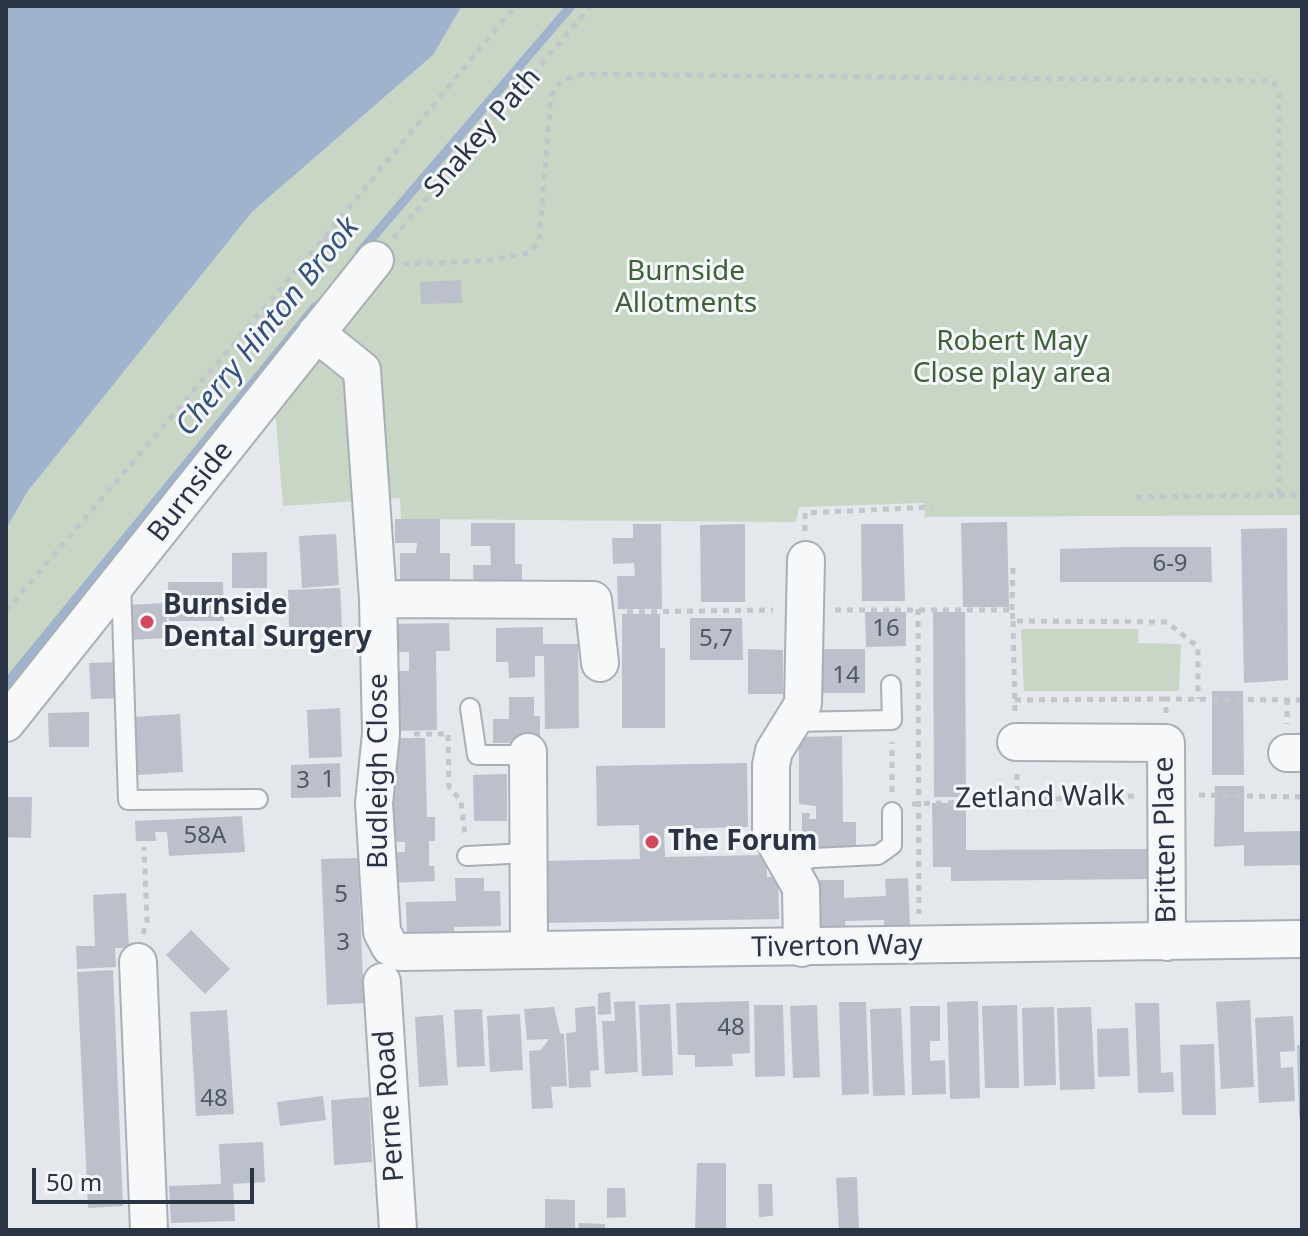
<!DOCTYPE html>
<html>
<head>
<meta charset="utf-8">
<style>
	body { margin:0 }
	#map { position:relative; width:1308px; height:1236px; overflow:hidden; background:#e4e7ec; font-family:"Noto Sans",sans-serif }
	canvas { display:block }
	.frame { position:absolute; inset:0; border:8px solid #2b3445; pointer-events:none }
	.scale { position:absolute; left:32px; top:1168px; width:222px; height:36px; box-sizing:border-box; border:4px solid #2b3445; border-top:0; padding-left:10px; font-size:24px; line-height:28px; white-space:nowrap; color:#2b3445; -webkit-text-stroke:6px #f4f6f9; paint-order:stroke }
</style>
</head>
<body>
<div id="map">
<canvas width="1308" height="1236"></canvas>
<div class="frame"></div>
<div class="scale">50 m</div>
</div>
<script>
const g = document.querySelector('canvas').getContext('2d');
g.lineJoin = 'round';
function fillPath(path, color) { g.fillStyle = color; g.fill(path, 'evenodd'); }
const shape = rows => new Path2D(rows.map(r => 'M' + r).join(''));
function strokePath(path, color, width, dash) { g.strokeStyle = color; g.lineWidth = width; g.lineCap = dash ? 'butt' : 'round'; g.setLineDash(dash || []); g.stroke(path); }
function write(font, color, halo, rows, align = 'center') {
  g.font = font + ' "Noto Sans",sans-serif'; g.lineWidth = 6; g.setLineDash([]); g.textBaseline = 'middle'; g.strokeStyle = halo; g.fillStyle = color; for (const [text, x, y, turn = 0] of rows) {
    g.save(); g.translate(x, y); g.rotate((+turn || 0) * Math.PI / 180); g.textAlign = isNaN(turn) ? turn : align; if (halo) g.strokeText(text, 0, 0); g.fillText(text, 0, 0); g.restore();
  }
}
fillPath(shape([
	[462,6,1302,6,1302,515,925,517,924,503,799,507,796,522,401,519,400,498,283,506,275,408,6,705,6,529,28,491,252,212,433,55],
	[1021,629,1138,629,1138,643,1181,644,1179,691,1024,691]
]), '#c9d6c5');
fillPath(shape([
	[6,6,462,6,433,55,252,212,28,491,6,529]
]), '#9fb4cc');
strokePath(shape([
	[360,252,571,6],
	[6,684,315,307]
]), '#9fb4cc', 9);
fillPath(shape([
	[461,280,462,303,421,304,420,282],
	[395,519,440,519,440,553,450,553,450,588,400,587,400,553,416,553,417,543,395,543],
	[1007,522,1009,607,963,607,961,523],
	[471,523,515,523,515,564,522,564,522,591,474,592,473,565,491,565,490,546,471,546],
	[633,524,661,524,662,609,618,609,617,576,635,576,634,563,613,564,612,538,633,538],
	[745,524,745,602,701,602,700,525],
	[861,524,903,524,905,601,862,601],
	[1287,528,1288,680,1244,683,1241,529],
	[336,534,339,585,302,588,299,536],
	[1128,547,1211,547,1212,582,1060,582,1060,549],
	[267,552,267,588,232,588,232,553],
	[168,582,223,582,224,621,169,621],
	[340,588,342,627,289,629,288,590],
	[166,603,168,638,128,640,126,605],
	[865,612,906,612,906,646,866,647],
	[933,612,965,612,966,797,934,797],
	[622,614,660,614,660,648,665,648,665,728,622,728],
	[690,618,742,618,743,660,690,660],
	[449,623,450,651,436,651,437,730,392,731,391,671,409,671,409,652,394,652,393,624],
	[543,627,543,644,578,644,579,728,545,729,544,656,535,656,535,677,509,678,508,662,496,662,496,628],
	[748,649,783,650,783,694,748,694],
	[820,649,865,649,865,693,820,693],
	[124,662,126,698,91,699,89,663],
	[1212,691,1243,691,1244,775,1212,775],
	[509,697,534,697,534,716,540,716,540,743,493,743,493,719,509,719],
	[340,708,342,757,309,758,307,710],
	[89,712,89,747,49,747,48,713],
	[180,714,183,772,138,775,134,717],
	[842,736,843,822,856,822,856,847,802,848,802,813,810,813,809,819,816,819,816,806,799,804,799,737],
	[392,738,425,738,427,817,435,817,435,841,429,841,429,866,434,866,435,881,391,883,390,853,405,852,405,842,395,842],
	[340,763,341,797,291,798,291,765],
	[747,763,748,827,664,829,665,857,766,855,767,877,778,877,779,919,543,923,542,861,640,859,639,825,597,826,596,766],
	[507,774,507,821,474,821,473,775],
	[1215,786,1244,786,1244,832,1302,831,1302,865,1244,866,1244,845,1214,847],
	[6,797,32,797,31,838,6,837],
	[932,803,966,803,966,850,1148,849,1148,879,951,881,951,867,933,867],
	[242,816,245,852,169,856,167,832,155,832,156,841,136,841,135,821],
	[358,858,364,1003,327,1005,321,859],
	[455,878,484,878,484,891,500,891,501,926,454,927,454,936,407,937,406,902,456,901],
	[908,878,910,927,884,928,884,920,845,921,846,929,820,929,819,880,844,880,844,898,864,897,886,896,885,879],
	[126,893,129,948,115,948,116,967,77,969,76,946,95,946,93,895],
	[191,930,230,969,205,994,166,955],
	[113,970,123,1206,88,1208,77,972],
	[610,992,611,1014,598,1015,598,993],
	[1250,1000,1254,1087,1221,1089,1216,1002],
	[635,1001,638,1072,605,1074,602,1021,615,1021,614,1002],
	[749,1001,750,1053,732,1054,733,1066,695,1067,695,1055,678,1055,676,1003],
	[978,1001,980,1098,950,1099,947,1002],
	[839,1002,866,1002,869,1094,842,1095],
	[1135,1003,1159,1003,1161,1073,1173,1072,1174,1092,1138,1093],
	[670,1004,673,1075,642,1076,639,1005],
	[754,1005,783,1005,785,1076,755,1077],
	[817,1005,820,1077,793,1078,790,1006],
	[1017,1005,1019,1088,985,1088,982,1006],
	[595,1006,599,1070,590,1071,591,1087,569,1088,566,1033,576,1032,575,1008],
	[910,1006,940,1006,940,1041,930,1041,930,1061,945,1060,946,1094,912,1095],
	[554,1007,560,1033,564,1034,567,1086,551,1087,553,1108,532,1109,529,1051,541,1050,549,1039,527,1040,524,1009],
	[1054,1007,1056,1085,1024,1086,1022,1008],
	[1091,1007,1095,1089,1060,1090,1057,1008],
	[901,1008,905,1095,873,1096,870,1009],
	[482,1009,485,1066,457,1067,454,1010],
	[227,1010,234,1114,196,1116,190,1012],
	[520,1014,523,1070,490,1072,487,1016],
	[443,1015,448,1085,419,1087,415,1017],
	[1293,1016,1295,1051,1280,1052,1281,1068,1293,1067,1295,1101,1259,1103,1255,1018],
	[1128,1028,1130,1076,1098,1077,1097,1029],
	[1214,1044,1216,1115,1182,1115,1180,1045],
	[1297,1045,1302,1045,1302,1116,1299,1117],
	[323,1096,326,1120,280,1126,277,1102],
	[369,1097,372,1162,334,1165,331,1100],
	[263,1142,265,1182,233,1184,235,1221,171,1223,169,1186,221,1184,219,1144],
	[697,1163,726,1163,726,1230,695,1230],
	[857,1177,859,1230,839,1230,836,1178],
	[758,1184,772,1184,773,1216,759,1217],
	[607,1188,625,1188,626,1217,607,1218],
	[545,1199,575,1200,575,1230,545,1230],
	[579,1223,605,1224,605,1230,578,1230]
]), '#bbc0ca');
const service = shape([
	[121,582,128,800,258,799],
	[470,708,477,755,528,755],
	[792,722,892,720,891,685],
	[467,856,529,853],
	[790,865,813,858,878,855,892,845,892,812]
]);
const minor = shape([
	[316,333,362,370,378,599,381,734,374,803,382,932,390,947,400,952,1302,939],
	[378,599,593,600,600,663],
	[6,723,375,260],
	[1016,742,1166,743,1167,942],
	[528,752,529,950],
	[1287,753,1302,753],
	[802,948,801,888,771,835,771,765,774,751,803,704,806,560],
	[138,962,149,1230],
	[382,982,398,1230]
]);
strokePath(service, '#a9aeb7', 22);
strokePath(minor, '#a9aeb7', 40);
strokePath(shape([
	[393,238,591,6],
	[323,239,346,244],
	[403,264,485,261,529,253,539,242,551,96,561,81,582,74,1273,81,1279,94,1279,495,1136,497],
	[1279,495,1302,495],
	[805,531,805,513,932,507],
	[918,609,919,914],
	[835,610,1012,610,1013,621,1167,622,1198,647,1198,699],
	[1012,610,1013,567],
	[6,611,323,239,515,6],
	[627,612,773,610],
	[1013,621,1015,712],
	[1287,699,1287,724],
	[1015,700,1166,699],
	[1166,713,1166,699,1302,700],
	[414,734,448,734],
	[448,735,449,787,461,801,465,836],
	[1017,774,1017,799],
	[892,792,892,742],
	[1199,795,1302,797],
	[912,804,1137,796],
	[143,934,147,921,144,847]
]), '#c2c5cb', 5, [6, 6]);
strokePath(service, '#f7f8fa', 18);
strokePath(minor, '#f7f8fa', 36);
for (const [x, y, r, color] of [
	[147,622,8,"#d1495b"],
	[652,842,8,"#d1495b"]
]) { const dot = new Path2D(); dot.arc(x, y, r, 0, 2 * Math.PI); g.fillStyle = color; g.fill(dot); strokePath(dot, '#f4f6f9', 3); }
write('24px', '#4f5766', null, [
	["6-9",1170,564],
	["16",886,629],
	["5,7",716,639],
	["14",846,676],
	["1",328,780],
	["3",303,781],
	["58A",205,836],
	["5",341,895],
	["3",343,943],
	["48",731,1028],
	["48",214,1099]
]);
write('28px', '#2b3445', '#f4f6f9', [
	["Snakey Path",483,133,-49],
	["Burnside",191,492,-52],
	["Budleigh Close",379,771,-90],
	["Zetland Walk",1040,798,-1],
	["Britten Place",1166,840,-91],
	["Tiverton Way",837,947,-1],
	["Perne Road",390,1106,-94]
]);
write('28px', '#3f6138', '#f4f6f9', [
	["Burnside",686,272],
	["Allotments",686,304],
	["Robert May",1012,342],
	["Close play area",1012,374]
]);
write('bold 28px', '#2b3445', '#f4f6f9', [
	["Burnside",163,606],
	["Dental Surgery",163,638],
	["The Forum",668,842]
], 'left');
write('italic 30px', '#34527a', '#f4f6f9', [
	["Cherry Hinton Brook",268,327,-51]
]);
</script>
</body>
</html>
